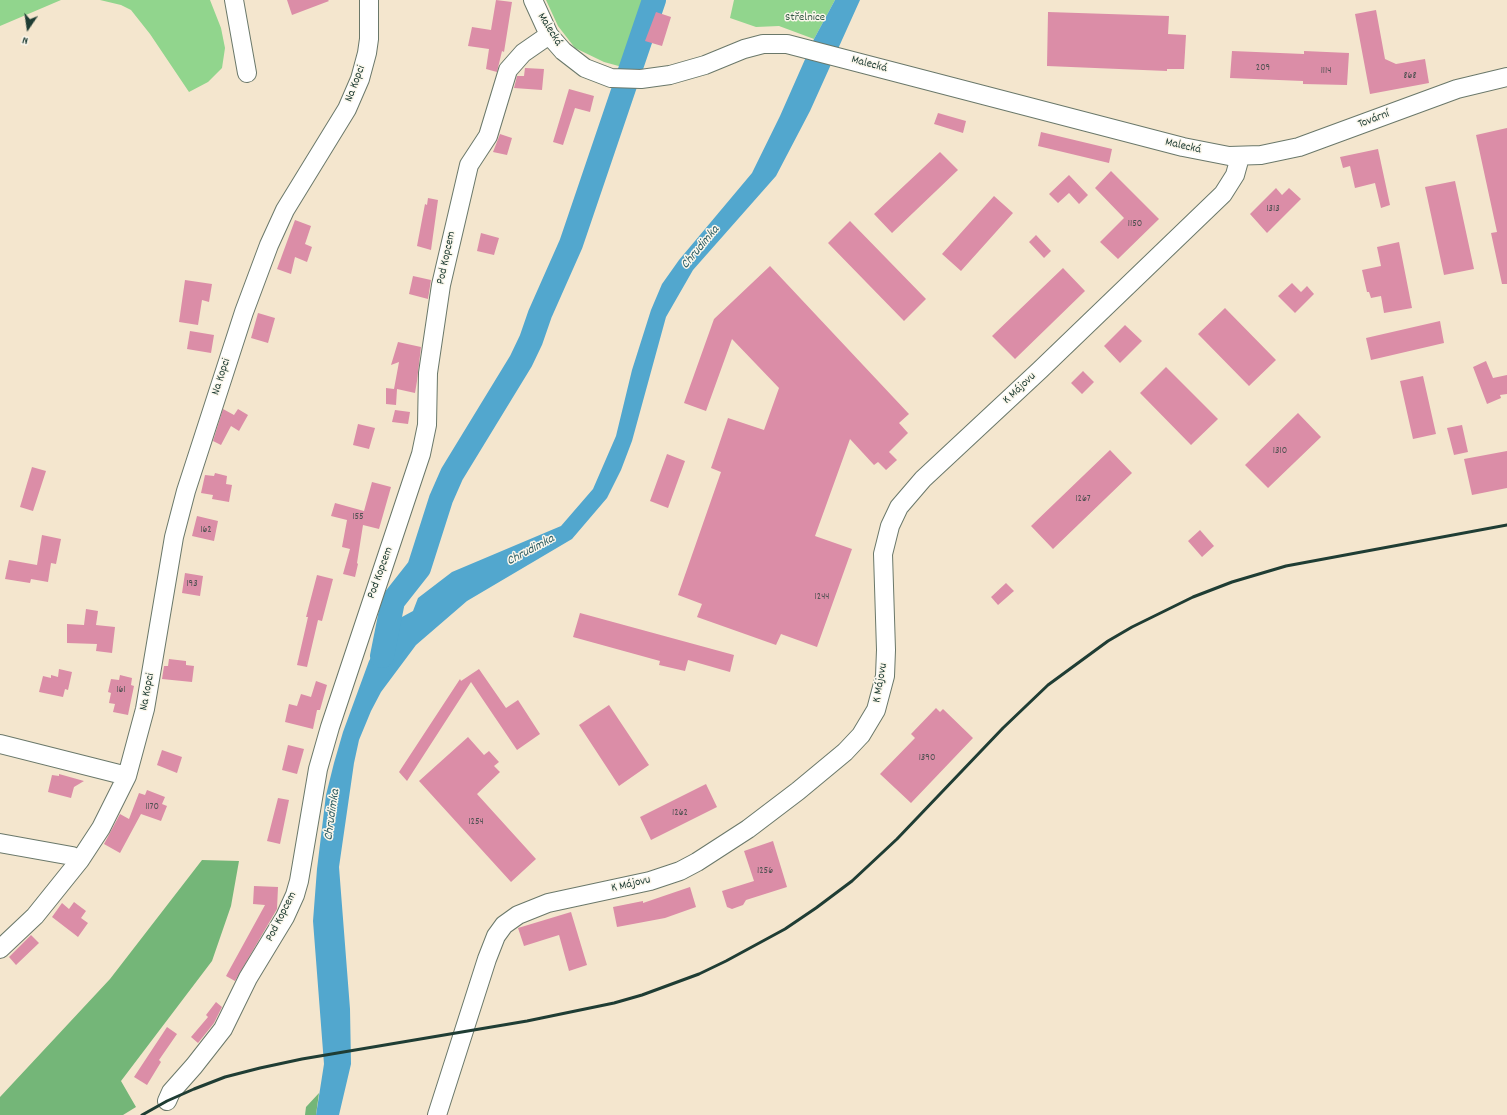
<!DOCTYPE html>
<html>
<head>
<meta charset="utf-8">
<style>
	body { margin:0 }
	#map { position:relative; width:1507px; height:1115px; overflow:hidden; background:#f4e6ce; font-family:Dekko,sans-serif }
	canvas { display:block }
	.north { position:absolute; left:8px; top:8px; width:40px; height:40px; -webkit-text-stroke:3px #fbf7ec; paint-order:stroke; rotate:193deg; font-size:11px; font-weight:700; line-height:16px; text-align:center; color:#1f3d34 }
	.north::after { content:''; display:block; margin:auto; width:14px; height:18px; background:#1f3d34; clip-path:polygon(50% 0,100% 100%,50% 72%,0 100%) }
</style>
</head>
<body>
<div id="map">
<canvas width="1507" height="1115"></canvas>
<div class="north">N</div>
</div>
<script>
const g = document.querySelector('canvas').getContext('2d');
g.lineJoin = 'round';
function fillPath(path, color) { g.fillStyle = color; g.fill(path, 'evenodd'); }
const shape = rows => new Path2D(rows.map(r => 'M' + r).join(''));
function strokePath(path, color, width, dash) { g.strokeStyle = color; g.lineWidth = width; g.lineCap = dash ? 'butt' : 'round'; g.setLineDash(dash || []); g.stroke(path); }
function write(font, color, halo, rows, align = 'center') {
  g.font = font + ' Dekko,sans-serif'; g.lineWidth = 3; g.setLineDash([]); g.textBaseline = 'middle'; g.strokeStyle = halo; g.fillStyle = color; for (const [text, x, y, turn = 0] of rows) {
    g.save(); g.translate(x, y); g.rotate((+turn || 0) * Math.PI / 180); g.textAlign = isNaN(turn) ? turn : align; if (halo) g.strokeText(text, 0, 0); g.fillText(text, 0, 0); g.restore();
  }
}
fillPath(shape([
	[0,0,61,0,0,26],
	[100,0,210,0,221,28,225,48,222,68,208,82,189,92,150,34,131,10,121,5],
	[546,0,646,0,626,68,604,62,575,48,558,26],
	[734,0,835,0,814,39,779,26,756,27,730,18]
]), '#91d58d');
fillPath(shape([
	[202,860,239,861,231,906,212,961,121,1081,136,1107,123,1115,0,1115,0,1097,110,979],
	[319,1093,316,1115,305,1115,306,1107]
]), '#74b678');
fillPath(shape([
	[835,0,860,0,810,111,776,176,693,270,666,317,632,441,621,470,607,498,572,539,467,601,416,645,381,692,371,711,359,740,354,763,339,867,350,1009,351,1064,339,1115,316,1115,324,1064,313,921,317,869,326,795,334,763,343,732,369,661,389,624,413,611,418,598,452,572,561,526,593,489,616,436,632,370,651,310,662,284,679,260,752,173,780,116,814,39]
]), '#52a7ce');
strokePath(shape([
	[382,656,393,601,419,568,441,499,452,474,521,361,531,340,540,314,571,244,654,0]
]), '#52a7ce', 24);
fillPath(shape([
	[287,0,328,0,329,1,292,15],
	[496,0,512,2,504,52,502,51,497,72,486,69,489,49,468,46,472,27,491,30],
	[1376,10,1385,59,1396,64,1425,59,1429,83,1370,94,1355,14],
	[656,12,671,17,662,46,645,41],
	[1048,12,1169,16,1168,34,1186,35,1184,69,1167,69,1167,71,1047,66],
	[1232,51,1304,54,1304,51,1349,53,1347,85,1303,84,1303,81,1230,78],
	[525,68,544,69,542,90,514,88,517,76,524,76],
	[569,89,594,96,590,112,575,108,563,145,553,142],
	[938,113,966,121,963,133,934,124],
	[1507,128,1507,284,1502,284,1491,233,1497,232,1476,135],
	[1041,132,1112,149,1109,163,1038,146],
	[500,134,512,138,507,155,493,152],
	[1378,149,1390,205,1381,208,1375,183,1355,188,1350,166,1343,168,1340,157],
	[940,152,958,170,892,233,874,214],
	[1111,171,1159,219,1118,259,1100,242,1124,218,1095,188],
	[1069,175,1088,195,1079,204,1069,193,1058,203,1049,194],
	[1455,181,1474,269,1444,275,1425,187],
	[1276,188,1282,195,1289,188,1301,199,1267,233,1250,214],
	[994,196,1013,213,961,271,942,254],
	[428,198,438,200,431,250,417,246,425,204,427,205],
	[295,220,311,226,305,244,312,247,307,262,295,257,291,274,277,269],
	[850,221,926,299,904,321,828,243],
	[481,233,499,238,494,255,477,251],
	[1036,235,1051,251,1044,258,1029,242],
	[1399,242,1412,308,1384,313,1381,296,1371,298,1369,292,1367,292,1362,270,1381,266,1377,247],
	[770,266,909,414,899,423,908,433,889,452,897,460,886,470,878,462,874,465,850,439,815,536,852,549,817,647,781,634,776,645,697,617,702,604,678,595,721,472,711,468,728,418,764,430,779,388,732,339,706,411,684,403,714,319],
	[1063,268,1085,291,1015,359,992,336],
	[413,276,431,280,428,299,409,294],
	[185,280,212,284,209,302,202,300,198,325,179,322],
	[1292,283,1301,292,1307,286,1314,294,1295,313,1278,296],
	[1225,308,1276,360,1249,386,1198,334],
	[258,313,275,318,268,343,251,338],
	[1440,321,1444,343,1371,360,1366,338],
	[1125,325,1142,341,1120,363,1104,346],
	[190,331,214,335,211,353,187,349],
	[398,342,421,347,417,381,415,393,397,389,396,405,386,404,386,388,394,389,399,362,391,365],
	[1486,361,1493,378,1507,375,1507,394,1500,395,1501,398,1487,404,1473,367],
	[1166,367,1218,419,1191,445,1140,393],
	[1083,371,1094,382,1082,394,1071,383],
	[1423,376,1436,434,1413,439,1400,381],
	[223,409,234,415,238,409,248,415,239,431,231,426,221,445,213,441],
	[395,410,410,412,408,424,392,422],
	[1298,413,1321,437,1268,488,1245,465],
	[358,424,375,428,369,449,353,445],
	[1462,425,1468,452,1454,455,1447,428],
	[1110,450,1132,473,1053,549,1031,526],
	[1507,451,1507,488,1472,495,1464,459],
	[667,454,685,461,668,508,650,501],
	[32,467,46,471,33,511,20,507],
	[215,473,227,476,226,484,232,485,229,502,212,499,213,495,201,493,205,475,214,476],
	[372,482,391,487,379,529,363,525,357,563,358,564,355,577,343,574,350,549,342,547,347,520,331,516,335,503,364,511],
	[197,516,218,521,214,541,192,536],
	[1200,530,1214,546,1202,557,1188,541],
	[42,535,61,539,56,564,51,563,48,582,31,579,30,583,5,579,9,560,37,565],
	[185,573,203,576,200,596,182,593],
	[317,575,333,579,322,621,318,620,307,667,297,665,308,617,306,617],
	[1006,583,1014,591,998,605,991,597],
	[86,609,98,611,96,625,115,627,112,653,96,651,97,644,67,643,67,624,84,625],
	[580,613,734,655,730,672,688,660,685,671,659,665,660,661,573,637],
	[169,659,186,661,186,665,194,666,192,682,162,679,164,666,168,666],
	[59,669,72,672,68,690,65,689,63,697,39,692,43,676,51,678,51,675,58,677],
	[479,669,506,708,518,700,540,734,517,750,471,682,407,781,399,772,460,679,461,681],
	[120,675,132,678,131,685,134,686,128,715,113,712,115,704,109,703,111,693,108,692,111,679,119,680],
	[316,681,327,685,320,710,317,710,313,729,285,722,289,704,297,706,301,694,311,697],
	[609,705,649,765,619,786,579,725],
	[936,708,940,712,943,709,973,738,911,803,880,774,915,738,911,734],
	[468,737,484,755,489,751,499,762,494,766,500,772,477,794,536,859,511,882,419,781],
	[288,745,304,749,297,774,282,770],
	[162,750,182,757,177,773,157,765],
	[59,774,84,781,74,787,71,798,48,792,52,775,59,776],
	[706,784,717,807,651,840,640,817],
	[147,790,165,797,162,804,167,806,161,821,141,814,120,853,104,844,120,814,129,819,139,793,145,795],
	[278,798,289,800,280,844,267,841],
	[773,841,787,887,746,900,743,905,732,909,727,907,722,891,754,881,744,851],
	[254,886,278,887,277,909,235,981,226,976,265,905,253,904],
	[690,887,696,907,665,918,617,927,613,907,643,901,643,903],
	[74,902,86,911,81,918,88,923,78,937,52,917,62,903,69,909],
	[571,912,587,965,569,971,559,935,524,946,518,928],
	[31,935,39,943,16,965,9,957],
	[216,1002,222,1007,214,1023,198,1043,191,1037,208,1017,206,1015],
	[167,1027,177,1034,159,1060,161,1062,147,1085,134,1077]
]), '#db8da7');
const minor = shape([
	[234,0,247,73],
	[533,0,549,35,563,51,585,68,611,78,641,79,670,75,705,65,744,49,763,44,787,44,1183,147,1229,156,1261,155,1299,147,1457,89,1507,77],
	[0,744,127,776],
	[0,843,72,856,80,860],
	[0,949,35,916,80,860,101,828,127,776,145,709,174,537,186,491,244,312,269,245,285,210,347,109,360,79,367,53,369,39,369,0],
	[167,1101,171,1092,194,1066,223,1029,248,978,285,917,295,895,299,881,318,769,330,727,421,454,427,425,428,373,441,285,469,165,488,136,508,70,523,53,549,35],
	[437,1115,487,959,496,936,504,925,518,915,548,903,650,881,680,871,697,862,748,829,798,791,845,752,861,735,876,710,885,676,886,650,883,554,890,526,899,507,923,479,1040,370,1223,194,1235,175,1240,157]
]);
strokePath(minor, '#6a786a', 20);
strokePath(minor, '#fff', 18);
strokePath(shape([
	[142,1115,167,1101,194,1089,225,1077,260,1068,302,1059,527,1021,614,1003,642,995,699,974,726,961,785,929,816,908,852,881,897,839,1003,728,1048,685,1108,641,1132,627,1193,597,1232,582,1286,566,1507,525]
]), '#1f3d34', 3);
write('10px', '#4e5151', null, [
	["209",1263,69],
	["1114",1326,72],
	["868",1410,77],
	["1313",1273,210],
	["1150",1135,225],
	["1310",1280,452],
	["1267",1083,500],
	["155",358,518],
	["162",206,531],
	["193",192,585],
	["1244",822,598],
	["161",121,691],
	["1390",927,759],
	["1170",152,808],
	["1262",680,814],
	["1254",476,823],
	["1256",765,872]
]);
write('12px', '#365b46', '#fbf7ec', [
	["Střelnice",805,18]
]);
write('12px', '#1f3d34', '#fbf7ec', [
	["Malecká",549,30,58],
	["Malecká",869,65,15],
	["Na Kopci",356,84,-69],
	["Tovární",1374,120,-21],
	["Malecká",1183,147,13],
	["Pod Kopcem",447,258,-78],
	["Na Kopci",222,377,-72],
	["K Májovu",1020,389,-43],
	["Pod Kopcem",381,573,-70],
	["K Májovu",881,683,-80],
	["Na Kopci",148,692,-79],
	["K Májovu",631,885,-13],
	["Pod Kopcem",282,917,-63]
]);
write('italic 13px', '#2e5d62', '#fbf7ec', [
	["Chrudimka",701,248,-50],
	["Chrudimka",531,551,-28],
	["Chrudimka",333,815,-82]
]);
</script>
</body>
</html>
